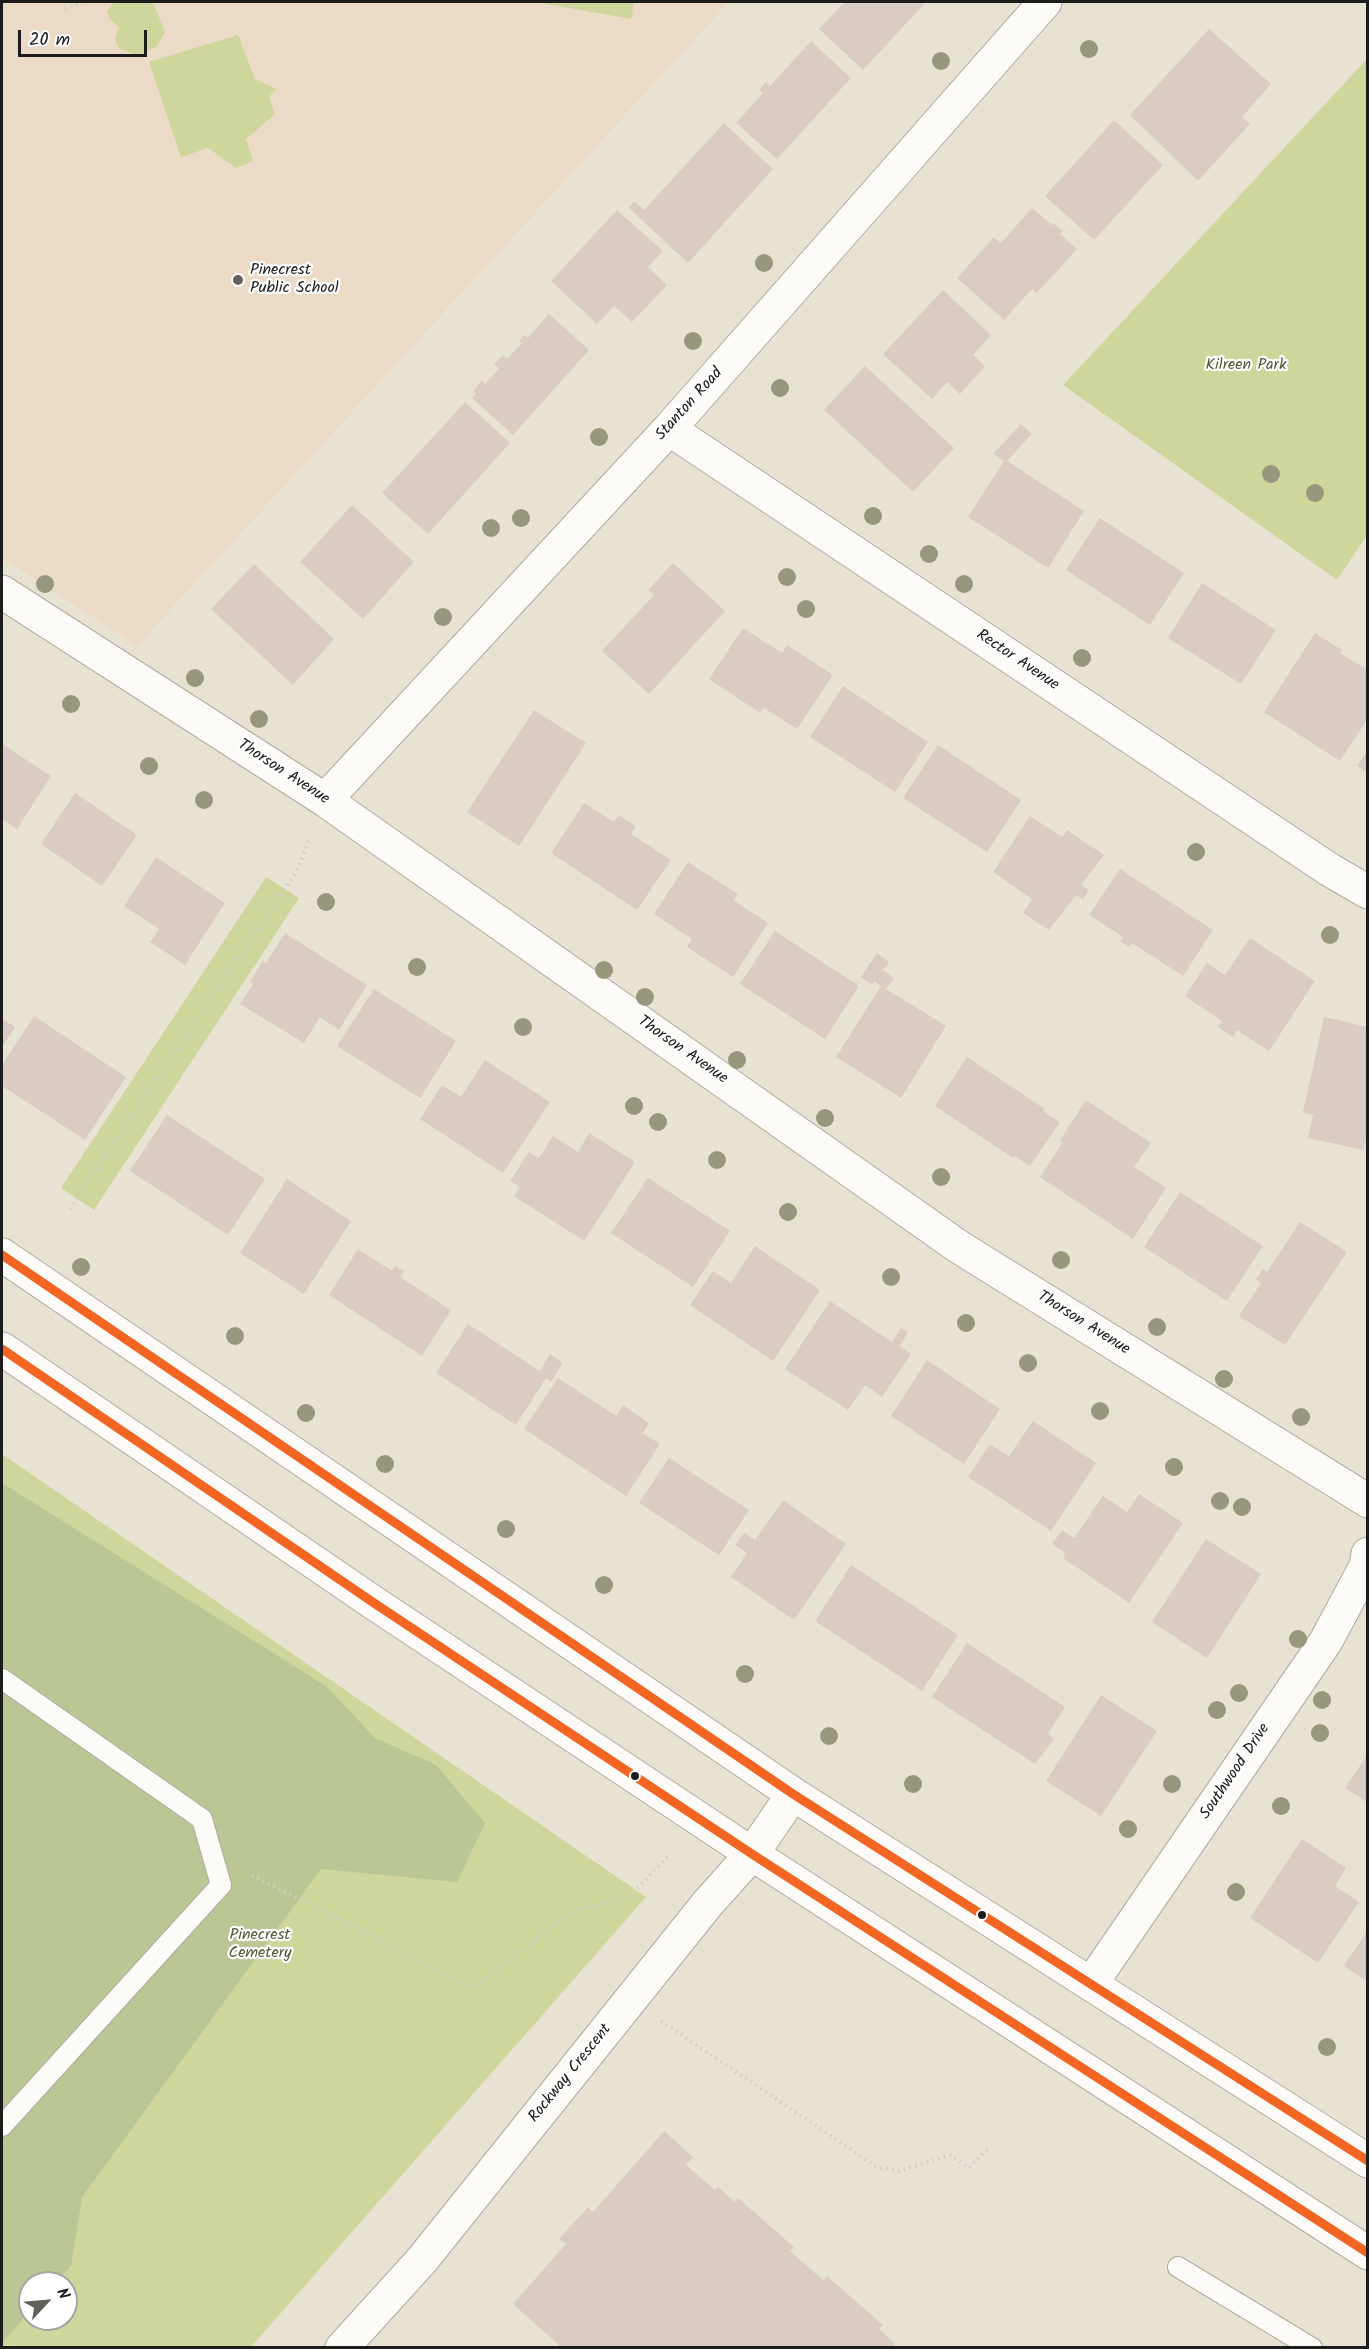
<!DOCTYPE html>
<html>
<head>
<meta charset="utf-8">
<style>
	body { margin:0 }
	#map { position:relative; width:1369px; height:2349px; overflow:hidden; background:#e8e2d3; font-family:Kalam,sans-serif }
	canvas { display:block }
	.frame { position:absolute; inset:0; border:3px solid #1c1c1c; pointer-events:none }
	.north { position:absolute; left:18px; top:2271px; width:60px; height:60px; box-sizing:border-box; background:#fff; border:2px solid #a4a4a4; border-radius:50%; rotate:64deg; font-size:16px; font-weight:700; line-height:24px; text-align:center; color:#1c1c1c }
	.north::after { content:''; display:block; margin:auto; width:21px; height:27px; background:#63615c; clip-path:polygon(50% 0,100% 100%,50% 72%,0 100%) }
	.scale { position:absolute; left:18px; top:30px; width:129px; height:27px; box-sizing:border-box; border:3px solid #1c1c1c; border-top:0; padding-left:8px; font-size:18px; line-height:21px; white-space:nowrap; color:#1c1c1c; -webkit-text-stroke:4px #fff; paint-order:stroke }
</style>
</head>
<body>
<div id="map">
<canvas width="1369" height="2349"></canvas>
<div class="frame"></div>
<div class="north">N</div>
<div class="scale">20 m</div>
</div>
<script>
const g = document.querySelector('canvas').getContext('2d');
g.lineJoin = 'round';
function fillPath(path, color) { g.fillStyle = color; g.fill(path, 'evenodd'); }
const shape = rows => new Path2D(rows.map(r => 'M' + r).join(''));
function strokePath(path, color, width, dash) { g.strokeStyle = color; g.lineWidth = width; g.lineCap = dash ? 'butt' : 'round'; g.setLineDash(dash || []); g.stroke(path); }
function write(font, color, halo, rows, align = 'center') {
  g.font = font + ' Kalam,sans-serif'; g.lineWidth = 4.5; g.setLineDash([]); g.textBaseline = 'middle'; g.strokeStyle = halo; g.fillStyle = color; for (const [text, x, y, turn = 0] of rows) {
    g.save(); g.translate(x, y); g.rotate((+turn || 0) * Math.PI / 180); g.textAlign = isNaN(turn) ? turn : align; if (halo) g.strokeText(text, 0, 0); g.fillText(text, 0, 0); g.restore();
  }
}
fillPath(shape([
	[2,2,729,2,137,646,2,558]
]), '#ebdbc6');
fillPath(shape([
	[114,2,153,2,165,32,157,46,138,56,119,48,115,40,119,27,110,20,107,12],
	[535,2,634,2,631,19],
	[238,35,255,79,276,89,269,97,275,114,246,139,253,161,236,168,208,148,181,157,149,62],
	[1367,59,1367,535,1337,580,1063,385],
	[266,877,299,898,94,1210,61,1188],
	[2,1454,646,1897,251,2347,2,2347],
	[30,2283,66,2283,66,2319,30,2319]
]), '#cfd69b');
fillPath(shape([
	[2,1483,326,1686,375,1738,436,1765,485,1823,457,1882,321,1869,82,2197,71,2266,55,2283,30,2283,30,2311,2,2343]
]), '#bac694');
fillPath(shape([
	[845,2,926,2,863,70,819,29],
	[1209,29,1271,84,1242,117,1250,124,1198,181,1130,115],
	[811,41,851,78,777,159,736,123,763,93,759,90,766,82,770,86],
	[1114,120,1163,165,1094,240,1045,196],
	[724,123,773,169,688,263,629,208,634,201,644,210],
	[1032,208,1052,225,1053,223,1063,231,1060,234,1077,249,1037,293,1032,289,1004,320,957,278,994,237,1001,243],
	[617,210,663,251,648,267,667,285,632,322,614,306,597,324,551,281],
	[943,290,991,335,973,355,985,366,960,394,947,382,932,399,883,354],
	[549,314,589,350,513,435,472,398,476,393,473,391,482,380,485,384,499,369,494,364,503,355,507,359,522,343,519,341,524,335,528,338],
	[865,366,954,448,913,492,824,410],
	[465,402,510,443,428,534,382,493],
	[1021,424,1032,434,1007,461,1084,511,1048,568,968,517,1004,461,993,454],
	[352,505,414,562,363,619,300,562],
	[1100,518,1184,573,1150,625,1066,570],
	[673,563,725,611,649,694,602,651,654,595,648,590],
	[254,564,334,639,293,685,211,609],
	[1202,583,1276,630,1241,684,1168,638],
	[743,628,782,653,787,645,833,675,797,729,764,708,760,713,709,679],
	[1315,633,1342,650,1340,653,1368,670,1368,718,1340,761,1264,712],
	[843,686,928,742,895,792,810,737],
	[534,710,586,743,519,846,467,812],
	[2,744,51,776,17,829,2,819],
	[938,745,1021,800,987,852,903,798],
	[1368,750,1368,773,1357,766],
	[75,793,137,835,102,886,41,844],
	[584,803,614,822,619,815,636,826,631,834,671,860,637,910,551,853],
	[1030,816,1062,837,1067,830,1104,855,1081,885,1089,890,1083,899,1076,895,1049,930,1023,913,1032,899,993,872],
	[156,857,225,903,185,965,150,942,159,929,124,906],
	[688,862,738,894,733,900,768,923,733,977,687,947,692,939,654,914],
	[1120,869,1213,930,1183,976,1132,943,1129,947,1120,941,1123,937,1089,915],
	[775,931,859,986,825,1039,740,984],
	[285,933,367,985,339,1030,320,1017,304,1043,240,1004,253,984,250,982,263,961,266,963],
	[1250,938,1315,981,1269,1051,1237,1030,1233,1037,1218,1027,1222,1021,1185,996,1207,963,1225,975],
	[877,953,889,962,883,970,894,978,886,989,946,1026,901,1098,836,1057,881,986,874,981,872,985,861,977],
	[374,989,456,1041,420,1098,337,1046],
	[34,1016,126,1077,85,1140,2,1086,2,1065],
	[1324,1017,1368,1027,1368,1132,1363,1150,1308,1138,1313,1115,1303,1112],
	[2,1019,15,1027,2,1047],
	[967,1057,1045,1109,1043,1111,1060,1122,1030,1166,1015,1156,1013,1158,935,1106],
	[485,1060,550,1102,503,1173,420,1119,442,1085,461,1097],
	[1086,1100,1151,1143,1134,1167,1166,1188,1133,1239,1040,1177,1063,1142,1060,1140],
	[167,1115,265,1179,228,1235,130,1171],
	[589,1133,635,1162,584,1241,514,1196,520,1187,510,1181,529,1152,539,1158,553,1136,578,1152],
	[648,1178,730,1231,693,1287,611,1233],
	[287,1179,351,1221,304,1294,240,1253],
	[1180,1192,1263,1246,1227,1301,1144,1247],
	[1300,1222,1347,1252,1285,1345,1239,1316,1261,1283,1256,1279,1263,1269,1267,1272],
	[755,1246,820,1290,773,1361,690,1305,713,1271,731,1283],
	[358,1249,392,1271,395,1266,404,1271,400,1277,451,1310,422,1356,329,1295],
	[830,1301,892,1342,901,1328,908,1332,900,1346,911,1354,882,1397,865,1385,848,1410,785,1369],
	[468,1324,540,1371,550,1354,563,1363,551,1381,546,1378,516,1425,436,1373],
	[927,1360,1000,1409,964,1464,891,1416],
	[558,1378,616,1416,623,1405,649,1423,643,1433,660,1444,626,1496,524,1429],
	[1033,1421,1096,1463,1051,1531,968,1477,990,1444,1009,1456],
	[669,1458,749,1510,719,1555,639,1503],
	[1139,1494,1183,1523,1129,1603,1063,1558,1065,1553,1052,1544,1062,1530,1074,1538,1103,1496,1127,1512],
	[783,1500,846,1544,794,1620,731,1577,747,1553,735,1545,744,1533,755,1540],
	[1206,1539,1261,1574,1207,1658,1152,1622],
	[851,1565,958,1635,922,1691,815,1621],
	[967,1643,1065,1707,1048,1734,1054,1739,1035,1764,932,1697],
	[1101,1695,1157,1731,1101,1816,1046,1781],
	[1368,1754,1368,1803,1345,1788],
	[1302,1839,1346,1868,1335,1886,1359,1902,1318,1963,1250,1918],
	[1368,1930,1368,1982,1344,1966],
	[664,2131,693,2157,686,2165,715,2190,718,2187,735,2202,738,2198,794,2247,790,2251,823,2280,827,2276,883,2325,879,2329,895,2344,891,2348,562,2348,513,2304,566,2244,559,2239,588,2207,593,2212]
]), '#daccc2');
const lane = shape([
	[2,1679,202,1819,221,1885,2,2126],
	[1178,2267,1312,2348]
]);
const street = shape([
	[669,429,1330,870,1368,892],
	[2,592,325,800,959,1247,1368,1501],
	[325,800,669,429,1045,2],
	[1091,1984,1326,1641,1366,1566,1368,1554],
	[342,2348,422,2260,708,1903,752,1854,793,1794]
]);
const primary = shape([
	[2,1255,793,1794,1368,2161],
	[2,1349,374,1603,752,1854,1368,2253]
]);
strokePath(lane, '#afaba2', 22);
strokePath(street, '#afaba2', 35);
strokePath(primary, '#afaba2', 35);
strokePath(shape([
	[65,9,85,2],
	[70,1209,297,871,310,837],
	[252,1875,474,1988,571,1912,630,1896,670,1854],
	[661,2021,877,2167,899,2171,950,2155,969,2168,988,2149]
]), '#d0cecb', 4, [1.5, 4.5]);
strokePath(lane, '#fcfbf8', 20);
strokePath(street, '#fcfbf8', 33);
strokePath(primary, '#fcfbf8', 33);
strokePath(shape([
	[2,1255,793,1794,1368,2161],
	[2,1349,374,1603,752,1854,1368,2253]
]), '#f26522', 9);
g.fillStyle = '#97977e';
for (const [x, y] of [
	[1089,49],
	[941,61],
	[764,263],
	[693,341],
	[780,388],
	[599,437],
	[1271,474],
	[1315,493],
	[873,516],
	[521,518],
	[491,528],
	[929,554],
	[787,577],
	[45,584],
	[964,584],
	[806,609],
	[443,617],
	[1082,658],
	[195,678],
	[71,704],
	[259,719],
	[149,766],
	[204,800],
	[1196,852],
	[326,902],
	[1330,935],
	[417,967],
	[604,970],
	[645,997],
	[523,1027],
	[737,1060],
	[634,1106],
	[825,1118],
	[658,1122],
	[717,1160],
	[941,1177],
	[788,1212],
	[1061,1260],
	[81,1267],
	[891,1277],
	[966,1323],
	[1157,1327],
	[235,1336],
	[1028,1363],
	[1224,1379],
	[1100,1411],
	[306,1413],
	[1301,1417],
	[385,1464],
	[1174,1467],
	[1220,1501],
	[1242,1507],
	[506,1529],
	[604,1585],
	[1298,1639],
	[745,1674],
	[1239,1693],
	[1322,1700],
	[1217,1710],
	[1320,1733],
	[829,1736],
	[913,1784],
	[1172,1784],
	[1281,1806],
	[1128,1829],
	[1236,1892],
	[1327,2047]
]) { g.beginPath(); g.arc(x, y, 9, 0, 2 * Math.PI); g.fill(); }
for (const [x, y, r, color] of [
	[238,280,6,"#63615c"],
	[635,1776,5,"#1c1c1c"],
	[982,1915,5,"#1c1c1c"]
]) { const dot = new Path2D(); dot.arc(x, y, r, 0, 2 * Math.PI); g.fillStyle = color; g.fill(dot); strokePath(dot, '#fff', 2); }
write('16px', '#1c1c1c', '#fff', [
	["Pinecrest",250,271],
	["Public School",250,289]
], 'left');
write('16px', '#545a39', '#fff', [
	["Kilreen Park",1246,366],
	["Pinecrest",260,1936],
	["Cemetery",260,1954]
]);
write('16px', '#1c1c1c', '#fff', [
	["Stanton Road",690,405,-48],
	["Rector Avenue",1017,661,34],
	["Thorson Avenue",283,773,33],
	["Thorson Avenue",682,1051,35],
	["Thorson Avenue",1083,1324,32],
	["Southwood Drive",1236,1772,-56],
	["Rockway Crescent",571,2074,-51]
]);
</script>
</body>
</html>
